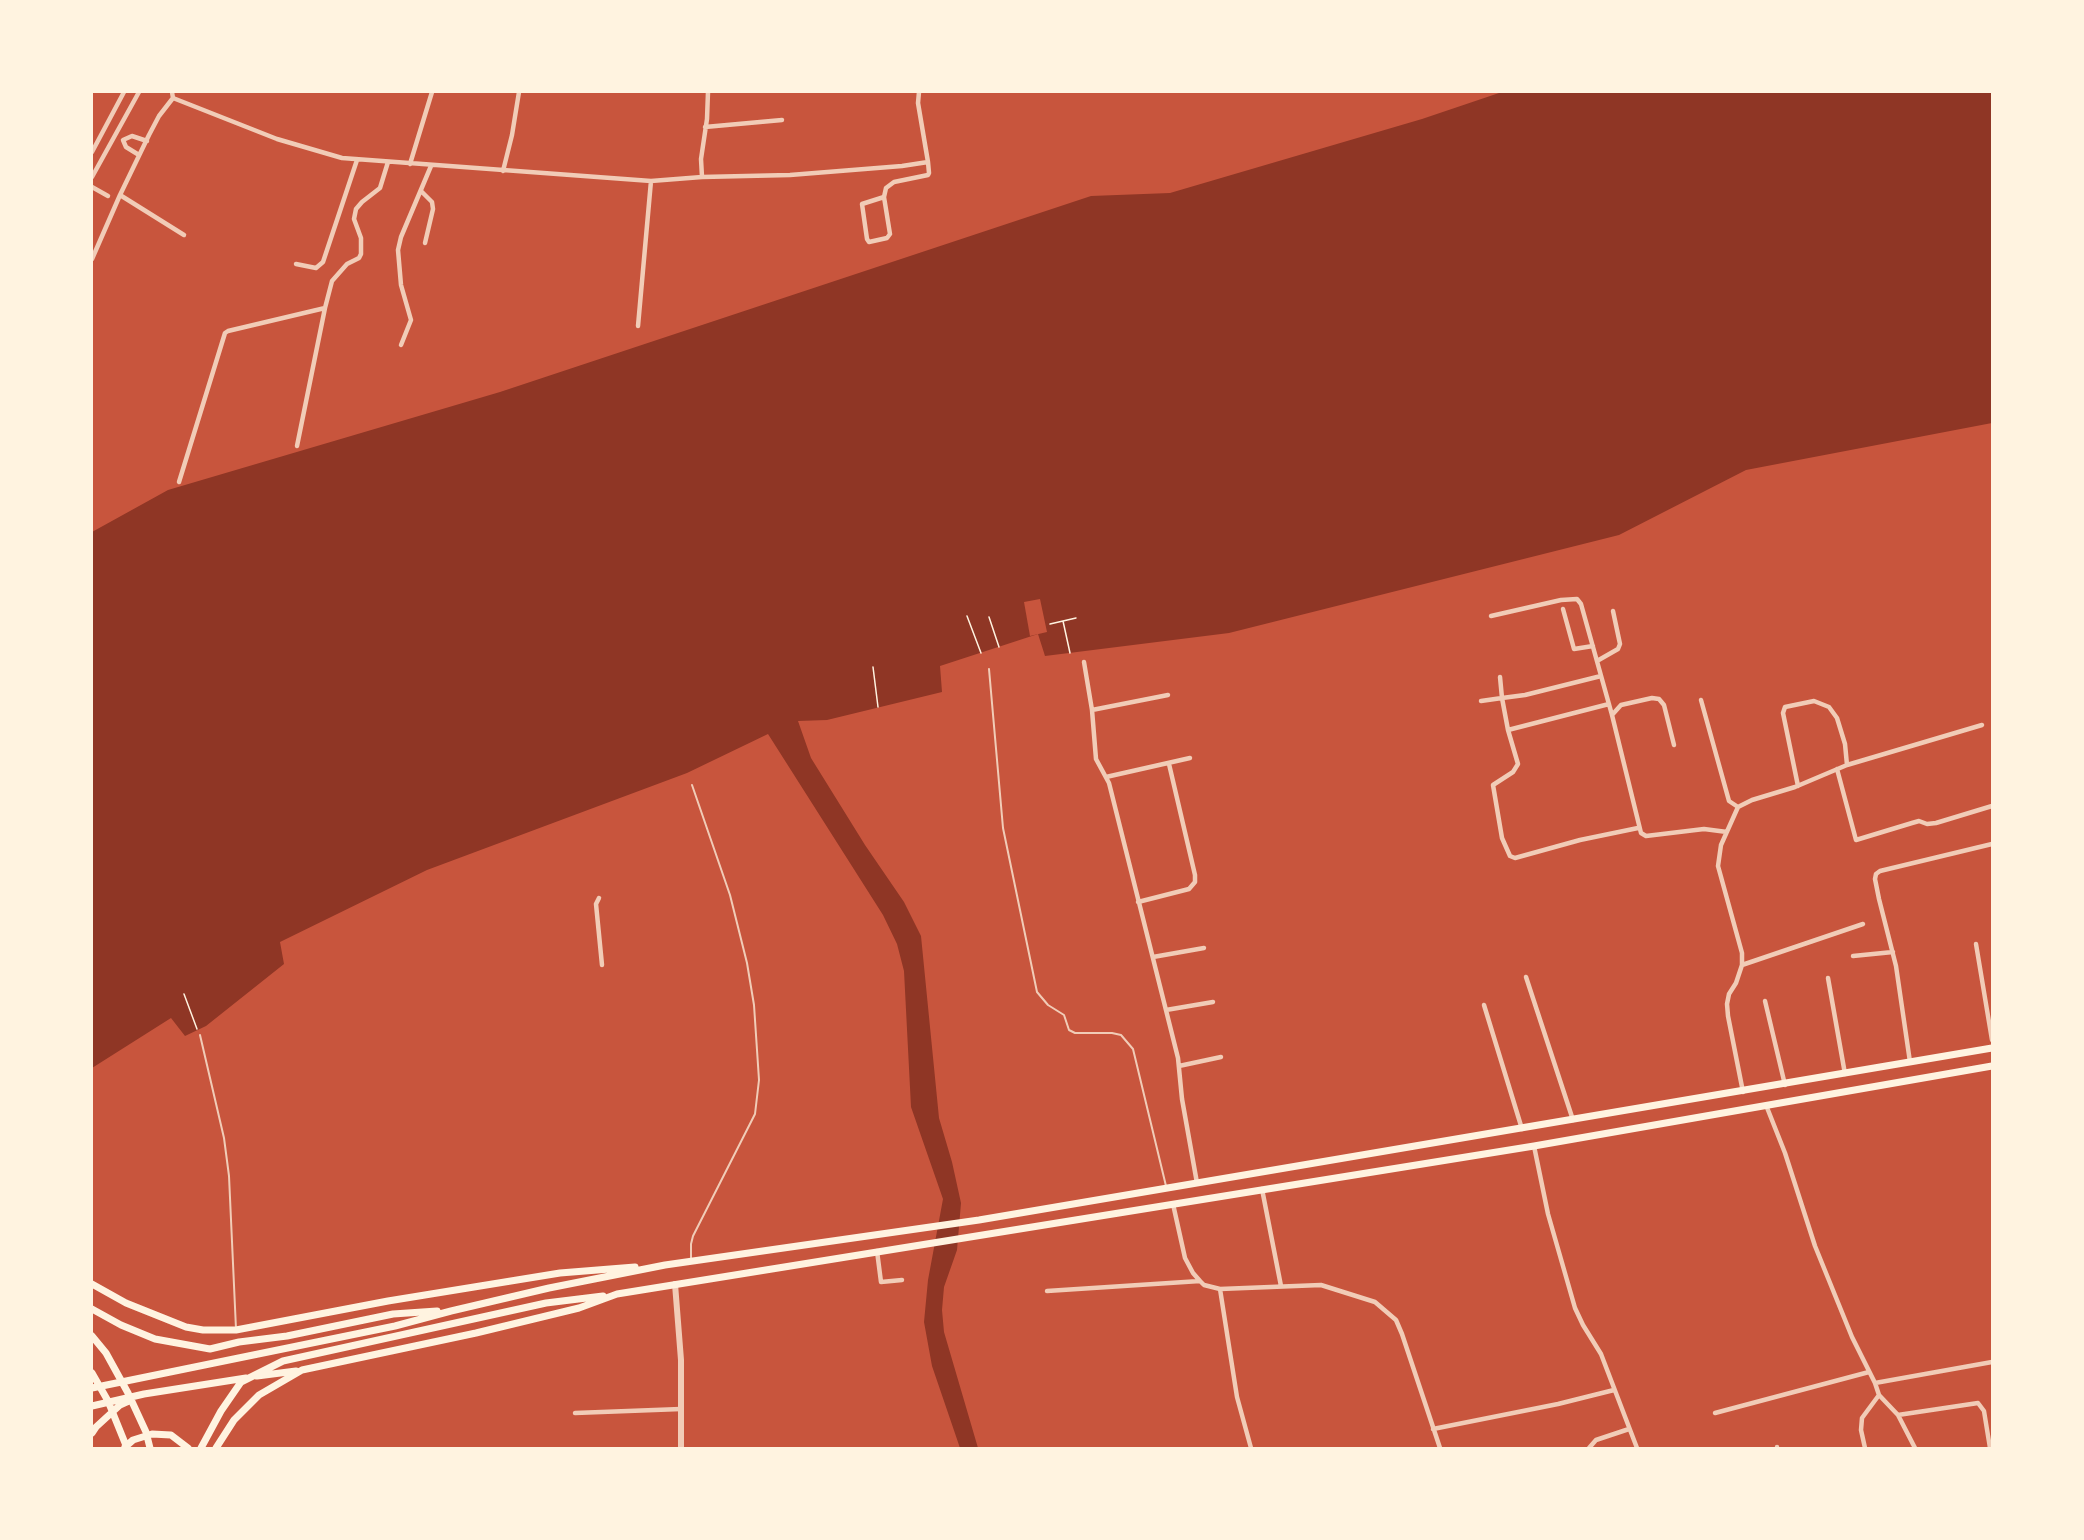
<!DOCTYPE html>
<html>
<head>
<meta charset="utf-8">
<style>
	body { margin:0 }
	#map { position:relative; width:2084px; height:1540px; overflow:hidden; background:#c8553d; font-family:"Golos Text",sans-serif }
	canvas { display:block }
	.frame { position:absolute; inset:0; border:93px solid #fff3e0; pointer-events:none }
</style>
</head>
<body>
<div id="map">
<canvas width="2084" height="1540"></canvas>
<div class="frame"></div>
</div>
<script>
const g = document.querySelector('canvas').getContext('2d');
g.lineJoin = 'round';
function fillPath(path, color) { g.fillStyle = color; g.fill(path, 'evenodd'); }
const shape = rows => new Path2D(rows.map(r => 'M' + r).join(''));
function strokePath(path, color, width, dash) { g.strokeStyle = color; g.lineWidth = width; g.lineCap = dash ? 'butt' : 'round'; g.setLineDash(dash || []); g.stroke(path); }
fillPath(shape([
	[1502,92,1992,92,1992,423,1746,470,1619,535,1229,633,1045,656,1038,634,940,666,942,692,827,720,798,721,811,758,865,845,904,902,921,936,939,1118,952,1162,961,1203,957,1250,944,1287,942,1310,944,1332,978,1448,960,1448,932,1366,924,1322,928,1280,943,1199,911,1107,904,971,897,944,883,915,768,734,687,773,427,870,280,942,284,964,206,1026,185,1036,171,1018,92,1068,92,532,168,490,500,392,1091,196,1170,193,1422,119]
]), '#8f3625');
fillPath(shape([
	[1040,599,1047,632,1030,636,1024,602]
]), '#c8553d');
strokePath(shape([
	[967,616,981,653],
	[989,617,999,647],
	[1063,621,1070,653],
	[1050,624,1076,618],
	[873,667,878,707],
	[184,994,197,1029]
]), '#fff3e0', 1.5);
strokePath(shape([
	[989,669,1003,828,1037,992,1048,1005,1064,1015,1069,1030,1075,1033,1112,1033,1121,1035,1133,1049,1166,1186],
	[200,1035,224,1138,229,1176,236,1329],
	[691,1259,691,1244,693,1236,755,1114,759,1080,754,1005,747,963,730,895,692,785]
]), '#f1ccb7', 2);
strokePath(shape([
	[173,98,277,139,342,158,651,181,702,177,790,175,902,166,928,162,918,103,919,92],
	[705,127,782,120],
	[92,152,124,92],
	[139,155,126,147,123,140,132,136,147,141],
	[410,164,432,92],
	[503,171,512,135,519,92],
	[92,177,139,92],
	[702,177,701,159,707,119,708,92],
	[92,187,108,196],
	[421,191,432,202,433,209,425,243],
	[120,195,184,235],
	[884,197,862,204,867,239,869,242,887,238,890,234,884,197,886,188,894,182,928,175,929,173,928,162],
	[92,259,120,195,149,135,159,116,173,98,172,92],
	[296,264,316,268,323,262,357,160],
	[638,326,651,181],
	[401,345,411,320,401,285,398,250,401,237,431,166],
	[297,446,325,308],
	[179,482,225,333,228,331,325,308,332,281,347,264,359,258,361,254,361,238,354,219,356,209,362,202,380,188,388,162],
	[1563,609,1574,649,1593,646],
	[1491,616,1561,600,1577,599,1581,604,1612,715,1641,833,1646,836,1704,829,1727,832],
	[1597,661,1618,649,1620,644,1613,611],
	[1084,662,1092,710,1096,759,1109,783,1178,1058,1182,1099,1197,1183],
	[1500,677,1502,698,1525,695,1601,676],
	[1701,700,1729,801,1738,807],
	[1481,701,1502,698,1508,730,1518,764,1513,772,1493,785,1502,838,1510,856,1515,858,1580,840,1638,828],
	[1092,710,1168,695],
	[1612,715,1621,705,1652,698,1659,699,1664,705,1674,745],
	[1508,730,1609,704],
	[1837,769,1856,840,1912,823,1919,821,1927,824,1936,823,1992,806],
	[1106,777,1190,758],
	[1798,786,1783,713,1785,707,1814,701,1829,707,1837,718,1845,744,1847,765],
	[599,898,596,904,602,965],
	[1138,902,1189,889,1195,882,1195,875,1169,764],
	[1976,944,1992,1040],
	[1853,956,1893,952],
	[1153,957,1204,948],
	[1742,965,1863,924],
	[1526,977,1573,1120],
	[1828,978,1845,1074],
	[1765,1001,1785,1085],
	[1484,1005,1522,1129],
	[1166,1010,1213,1002],
	[1910,1062,1896,966,1879,899,1875,879,1876,874,1880,871,1992,844],
	[1179,1066,1221,1057],
	[1743,1092,1728,1016,1727,1004,1729,994,1736,983,1742,965,1742,953,1718,866,1721,845,1738,807,1752,800,1795,787,1847,765,1982,725],
	[1766,1105,1785,1153,1815,1246,1852,1337,1875,1383,1879,1395,1898,1415,1915,1448],
	[1534,1146,1548,1214,1575,1308,1583,1325,1601,1354,1637,1448],
	[1262,1189,1281,1286],
	[1173,1204,1185,1258,1193,1273,1200,1281],
	[877,1251,881,1282,902,1280],
	[1220,1289,1237,1397,1251,1448],
	[1047,1291,1200,1281,1204,1285,1220,1289,1321,1285,1375,1302,1396,1320,1402,1334,1440,1448],
	[1875,1383,1992,1362],
	[575,1413,681,1409],
	[1715,1413,1869,1372],
	[1898,1415,1978,1403,1984,1411,1990,1448],
	[1433,1429,1558,1404,1614,1390],
	[1777,1447,1777,1448],
	[1589,1448,1596,1440,1629,1429],
	[1865,1448,1861,1430,1862,1418,1879,1395]
]), '#f1ccb7', 4.5);
strokePath(shape([
	[675,1284,681,1360,681,1448]
]), '#f1ccb7', 6);
strokePath(shape([
	[92,1284,126,1303,186,1327,203,1330,236,1330,388,1301,560,1273,635,1267],
	[92,1309,121,1325,155,1339,210,1349,239,1342,287,1336,393,1314,437,1311],
	[92,1336,106,1353,128,1393,146,1432,150,1448],
	[92,1373,108,1401,127,1448],
	[257,1376,296,1371],
	[92,1388,395,1326,451,1311,549,1288,665,1265,979,1220,1992,1048],
	[92,1406,144,1394,246,1378],
	[92,1433,96,1427,120,1405,131,1400],
	[125,1447,133,1440,152,1434,171,1435,188,1448],
	[201,1448,221,1411,241,1382,283,1361,546,1303,603,1296],
	[216,1448,234,1420,259,1395,302,1370,476,1333,579,1308,617,1294,1534,1146,1992,1066]
]), '#fff3e0', 7);
</script>
</body>
</html>
